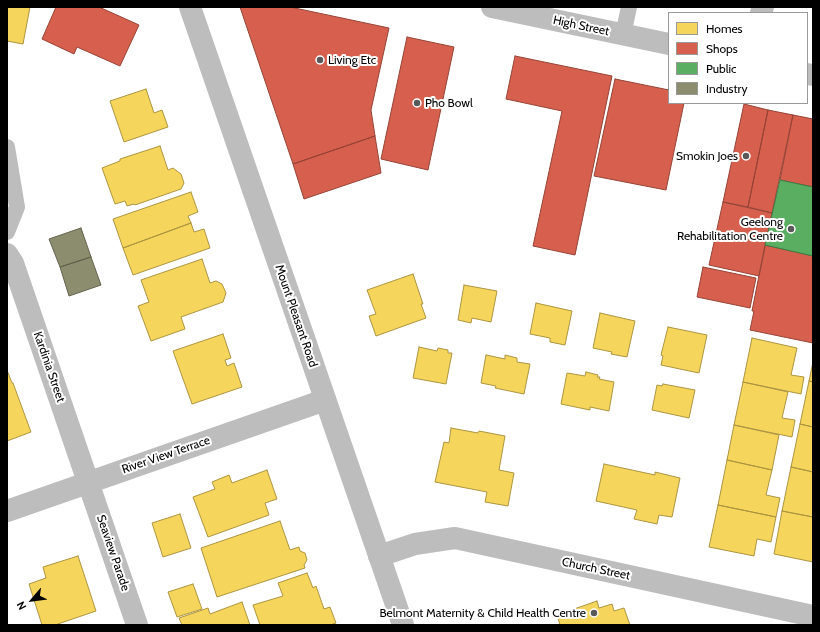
<!DOCTYPE html>
<html>
<head>
<meta charset="utf-8">
<style>
	body { margin:0 }
	#map { position:relative; width:820px; height:632px; overflow:hidden; background:#fff; font-family:Cabin,sans-serif }
	canvas { display:block }
	.frame { position:absolute; inset:0; border:8px solid #000; pointer-events:none }
	.legend { position:absolute; left:668px; top:12px; width:140px; height:92px; box-sizing:border-box; background:#fff; border:1px solid #999; margin:0; padding:5px 7px; list-style:none; font-size:12px; color:#000 }
	.legend li { display:flex; align-items:center; gap:8px; height:20px }
	.legend b { width:20px; border:1px solid #999 }
	.north { position:absolute; left:12px; top:580px; width:40px; height:40px; -webkit-text-stroke:3px #fff; paint-order:stroke; rotate:242deg; font-size:11px; font-weight:700; line-height:16px; text-align:center; color:#000 }
	.north::after { content:''; display:block; margin:auto; width:14px; height:18px; background:#000; clip-path:polygon(50% 0,100% 100%,50% 72%,0 100%) }
</style>
</head>
<body>
<div id="map">
<canvas width="820" height="632"></canvas>
<div class="frame"></div>
<ul class="legend">
<li><b style="height:11px;background:#f6d55c"></b>Homes</li>
<li><b style="height:11px;background:#d6604d"></b>Shops</li>
<li><b style="height:11px;background:#5aae61"></b>Public</li>
<li><b style="height:11px;background:#8c8c6e"></b>Industry</li>
</ul>
<div class="north">N</div>
</div>
<script>
const g = document.querySelector('canvas').getContext('2d');
g.lineJoin = 'round';
function fillPath(path, color) { g.fillStyle = color; g.fill(path, 'evenodd'); }
const shape = rows => new Path2D(rows.map(r => 'M' + r).join(''));
function strokePath(path, color, width, dash) { g.strokeStyle = color; g.lineWidth = width; g.lineCap = dash ? 'butt' : 'round'; g.setLineDash(dash || []); g.stroke(path); }
function write(font, color, halo, rows, align = 'center') {
  g.font = font + ' Cabin,sans-serif'; g.lineWidth = 4; g.setLineDash([]); g.textBaseline = 'middle'; g.strokeStyle = halo; g.fillStyle = color; for (const [text, x, y, turn = 0] of rows) {
    g.save(); g.translate(x, y); g.rotate((+turn || 0) * Math.PI / 180); g.textAlign = isNaN(turn) ? turn : align; if (halo) g.strokeText(text, 0, 0); g.fillText(text, 0, 0); g.restore();
  }
}
const homes = shape([
	[7,7,30,7,23,44,7,41,7,7],
	[146,89,154,113,162,110,168,127,124,142,110,101,146,89],
	[160,146,168,170,173,168,181,174,184,183,181,189,135,205,134,204,127,206,125,201,115,204,102,168,120,161,120,159,160,146],
	[191,192,198,212,188,216,191,223,123,248,113,219,191,192],
	[191,223,194,232,204,229,210,248,133,275,123,248,191,223],
	[202,259,210,283,216,281,222,284,226,293,223,302,181,317,185,329,151,341,138,306,149,302,141,280,202,259],
	[413,274,423,304,421,304,426,318,376,336,369,316,376,314,367,290,413,274],
	[464,285,497,291,491,322,472,318,471,323,458,320,464,285],
	[536,303,572,311,565,345,550,342,550,338,530,334,536,303],
	[600,313,635,321,627,357,611,354,612,352,593,348,600,313],
	[668,327,707,335,699,373,661,365,663,356,661,355,668,327],
	[223,334,231,358,225,360,227,366,234,363,242,387,192,404,173,351,223,334],
	[752,338,797,348,791,375,804,377,801,394,743,382,752,338],
	[419,347,437,351,438,348,448,350,448,353,452,353,446,384,413,378,419,347],
	[486,355,505,359,505,355,517,358,517,362,530,364,524,394,495,388,496,386,481,383,486,355],
	[813,362,813,382,809,381,813,362],
	[7,370,12,383,13,383,31,432,7,441,7,370],
	[586,372,598,375,597,377,600,377,599,379,614,382,609,411,590,407,590,410,561,404,567,373,585,376,586,372],
	[809,381,813,382,813,427,800,424,809,381],
	[743,382,788,392,782,418,795,420,792,437,734,425,743,382],
	[663,384,695,390,689,418,652,410,657,385,662,386,663,384],
	[800,424,813,427,813,472,791,467,800,424],
	[734,425,779,435,772,470,727,460,734,425],
	[451,428,478,433,479,431,505,436,499,470,514,473,508,506,485,502,487,492,435,482,444,442,449,443,451,428],
	[727,460,772,470,766,495,780,498,776,517,718,505,727,460],
	[604,464,655,475,655,472,680,478,672,517,659,515,657,524,634,519,637,510,596,501,604,464],
	[791,467,813,472,813,517,782,511,791,467],
	[267,470,277,499,265,503,269,515,208,537,193,497,215,489,212,482,229,475,232,483,267,470],
	[718,505,776,517,771,542,757,539,754,556,709,547,718,505],
	[782,511,813,517,813,562,774,554,782,511],
	[180,514,191,548,163,557,152,523,180,514],
	[280,521,290,550,299,547,300,551,305,553,307,560,304,565,305,568,217,597,201,548,280,521],
	[78,556,96,611,55,625,42,625,29,584,46,578,43,567,78,556],
	[307,573,313,588,316,586,324,609,330,607,336,623,330,625,260,625,253,605,283,596,278,583,307,573],
	[193,584,202,609,177,617,168,592,193,584],
	[597,601,599,608,612,604,614,611,624,608,630,625,560,625,557,615,597,601],
	[242,602,250,625,182,625,179,618,208,608,210,614,242,602]
]);
fillPath(homes, '#f6d55c');
strokePath(homes, '#ac9540', 1);
const shops = shape([
	[56,7,99,7,139,25,120,66,77,47,74,54,42,39,56,7],
	[240,7,290,7,389,28,371,110,375,136,293,164,240,7],
	[407,37,454,47,428,170,381,159,407,37],
	[515,56,612,76,575,255,533,246,562,111,506,99,515,56],
	[615,79,669,90,669,103,684,103,666,190,594,176,615,79],
	[744,104,768,110,748,207,723,202,744,104],
	[768,110,793,115,772,213,748,207,768,110],
	[793,115,813,119,813,187,780,180,793,115],
	[375,136,381,173,304,199,293,164,375,136],
	[723,202,772,213,759,276,709,265,723,202],
	[765,245,813,256,813,343,750,330,754,311,752,311,765,245],
	[703,267,756,278,750,308,697,297,703,267]
]);
fillPath(shops, '#d6604d');
strokePath(shops, '#964336', 1);
const public = shape([
	[780,180,813,187,813,256,765,245,780,180]
]);
fillPath(public, '#5aae61');
strokePath(public, '#3f7a44', 1);
const industry = shape([
	[81,228,91,257,60,267,49,239,81,228],
	[91,257,101,285,69,296,60,267,91,257]
]);
fillPath(industry, '#8c8c6e');
strokePath(industry, '#62624d', 1);
strokePath(shape([
	[623,35,629,7],
	[7,147,17,207,7,232]
]), '#bdbdbd', 16);
strokePath(shape([
	[761,13,763,7],
	[7,254,13,263,137,625],
	[7,511,325,400],
	[379,556,415,544,455,538,813,616]
]), '#bdbdbd', 22);
strokePath(shape([
	[190,7,403,625],
	[492,7,669,44],
	[807,74,813,75]
]), '#bdbdbd', 22);
for (const [x, y, r, color] of [
	[320,60,4,"#595959"],
	[417,103,4,"#595959"],
	[746,156,4,"#595959"],
	[791,229,4,"#595959"],
	[594,613,4,"#595959"]
]) { const dot = new Path2D(); dot.arc(x, y, r, 0, 2 * Math.PI); g.fillStyle = color; g.fill(dot); strokePath(dot, '#fff', 1.5); }
write('12px', '#000', '#fff', [
	["High Street",581,26,12],
	["Mount Pleasant Road",296,316,71],
	["Kardinia Street",49,367,71],
	["River View Terrace",166,455,-19],
	["Seaview Parade",113,553,71],
	["Church Street",596,569,12]
]);
write('12px', '#000', '#fff', [
	["Living Etc",328,60,"left"],
	["Pho Bowl",425,103,"left"],
	["Smokin Joes",738,156],
	["Geelong",783,222],
	["Rehabilitation Centre",783,236],
	["Belmont Maternity & Child Health Centre",586,613]
], 'right');
</script>
</body>
</html>
